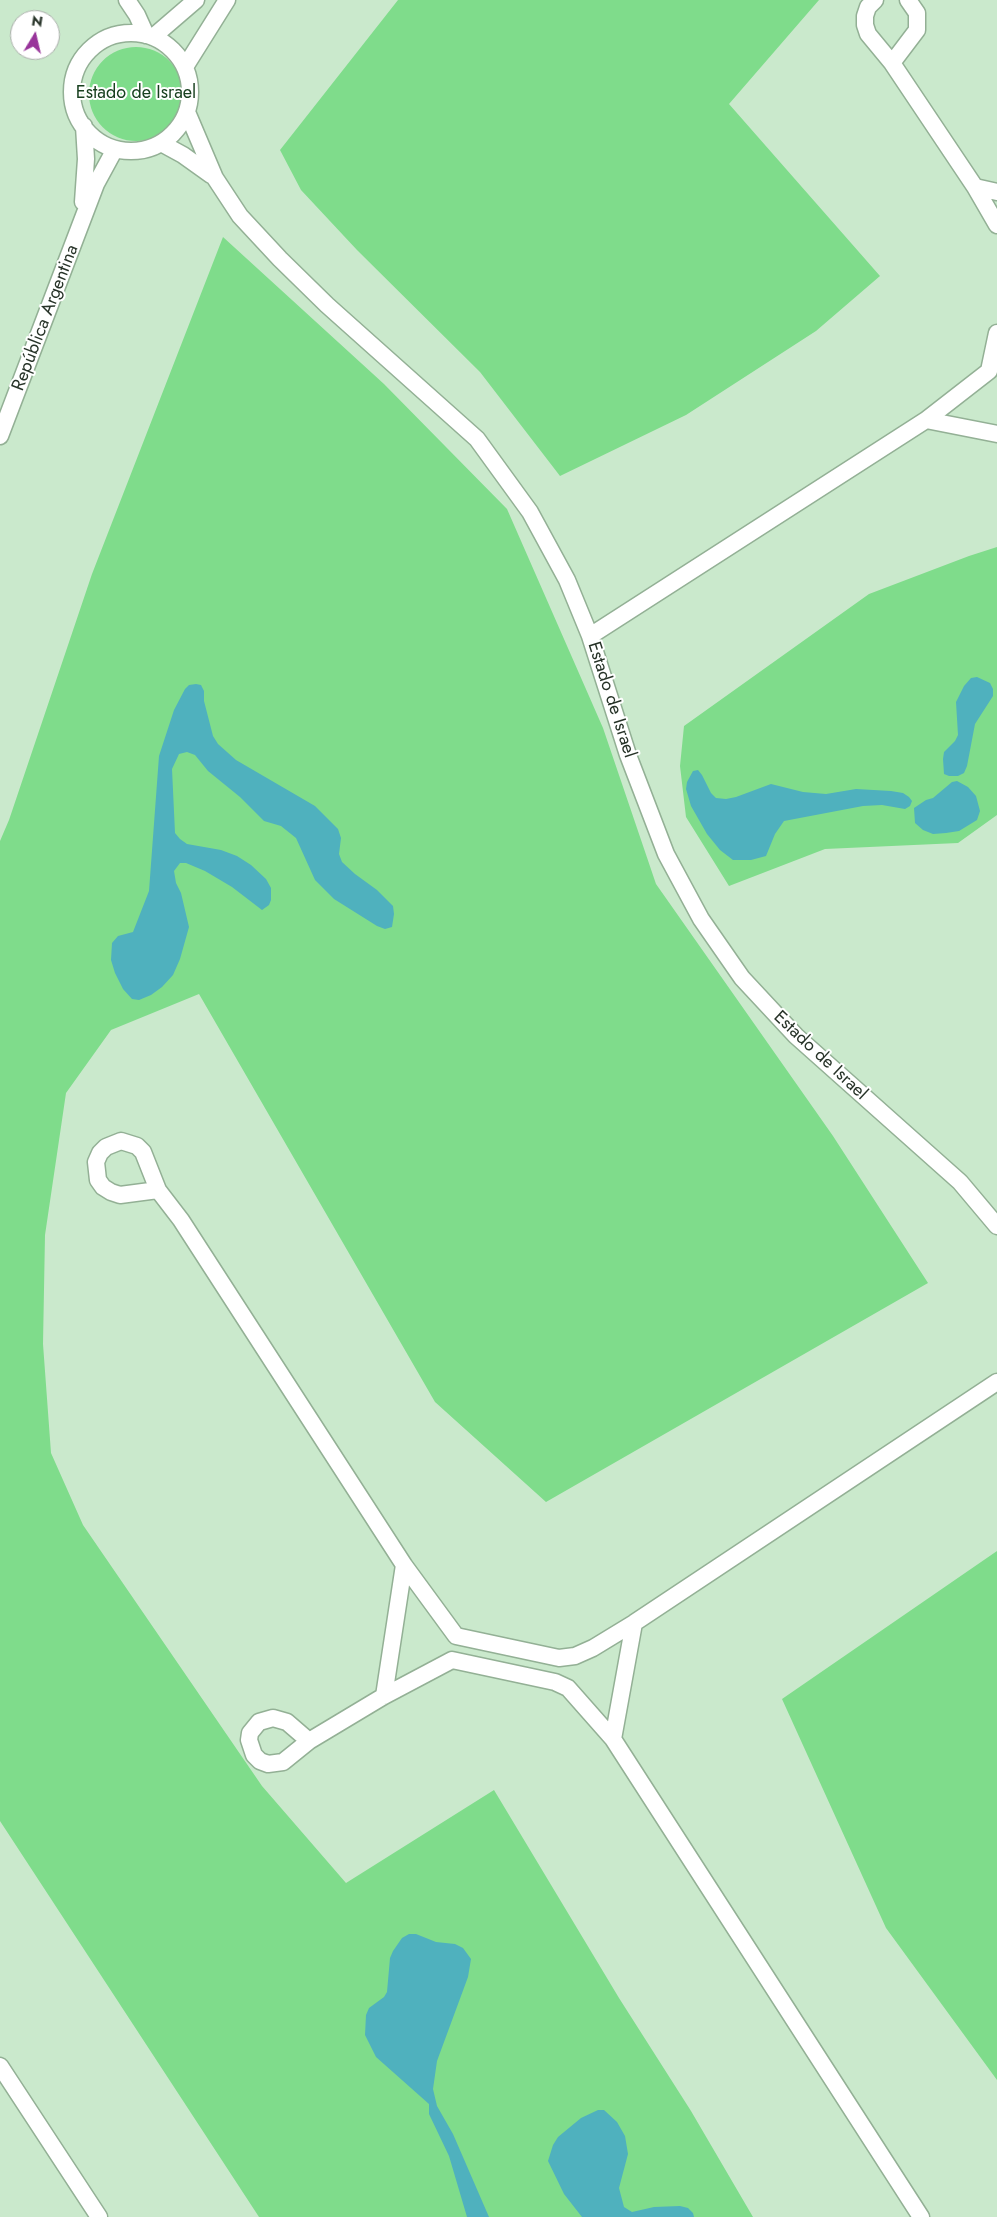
<!DOCTYPE html>
<html>
<head>
<meta charset="utf-8">
<style>
	body { margin:0 }
	#map { position:relative; width:997px; height:2217px; overflow:hidden; background:#cae9cc; font-family:Jost,sans-serif }
	canvas { display:block }
	.north { position:absolute; left:10px; top:10px; width:50px; height:50px; box-sizing:border-box; background:#fff; border:1px solid #a9ada9; border-radius:50%; rotate:9deg; font-size:14px; font-weight:700; line-height:20px; text-align:center; color:#273328 }
	.north::after { content:''; display:block; margin:auto; width:18px; height:22px; background:#98349a; clip-path:polygon(50% 0,100% 100%,50% 72%,0 100%) }
</style>
</head>
<body>
<div id="map">
<canvas width="997" height="2217"></canvas>
<div class="north">N</div>
</div>
<script>
const g = document.querySelector('canvas').getContext('2d');
g.lineJoin = 'round';
function fillPath(path, color) { g.fillStyle = color; g.fill(path, 'evenodd'); }
const shape = rows => new Path2D(rows.map(r => 'M' + r).join(''));
function strokePath(path, color, width, dash) { g.strokeStyle = color; g.lineWidth = width; g.lineCap = dash ? 'butt' : 'round'; g.setLineDash(dash || []); g.stroke(path); }
function write(font, color, halo, rows, align = 'center') {
  g.font = font + ' Jost,sans-serif'; g.lineWidth = 4; g.setLineDash([]); g.textBaseline = 'middle'; g.strokeStyle = halo; g.fillStyle = color; for (const [text, x, y, turn = 0] of rows) {
    g.save(); g.translate(x, y); g.rotate((+turn || 0) * Math.PI / 180); g.textAlign = isNaN(turn) ? turn : align; if (halo) g.strokeText(text, 0, 0); g.fillText(text, 0, 0); g.restore();
  }
}
fillPath(shape([
	[398,0,819,0,729,104,880,276,816,331,686,415,560,476,480,372,357,250,301,190,280,150],
	'89 94a47 47 0 1 1 94 0a47 47 0 1 1-94 0Z',
	[223,237,384,384,507,509,603,728,656,884,833,1136,928,1283,546,1502,435,1402,199,994,111,1030,66,1093,45,1235,43,1344,51,1453,83,1525,262,1786,346,1883,494,1790,619,1998,691,2111,753,2217,259,2217,0,1821,0,841,9,820,92,574],
	[997,547,997,815,958,843,825,849,729,886,686,817,680,766,684,726,869,594,969,556],
	[997,1551,997,2080,886,1928,782,1699]
]), '#7fdc8b');
fillPath(shape([
	[977,677,990,683,993,689,993,696,975,724,967,766,964,773,958,776,949,776,944,774,943,759,944,752,955,741,958,735,956,702,964,686,971,678],
	[196,684,201,685,204,691,204,701,213,736,218,744,236,760,315,806,338,829,341,838,339,854,342,862,355,874,377,890,393,906,394,914,392,927,385,929,377,926,334,899,315,880,296,838,281,826,264,821,240,797,208,771,195,755,187,752,179,754,172,769,175,833,180,839,187,844,221,850,237,856,251,865,266,879,271,888,271,900,269,905,262,910,232,887,205,871,186,863,180,863,174,871,176,883,181,893,189,927,180,959,173,975,162,987,151,995,139,1000,132,999,123,989,115,973,111,960,112,943,118,936,133,932,149,891,159,756,174,710,185,689,189,685],
	[698,770,702,775,711,793,716,798,726,799,736,797,771,784,803,792,826,794,856,789,891,791,903,793,909,797,912,801,910,806,905,809,882,805,863,806,784,821,775,834,766,856,751,860,733,860,720,850,707,834,691,806,686,789,687,782,693,771],
	[957,781,968,787,976,796,980,811,977,820,959,831,946,833,933,834,923,830,915,823,914,808,926,800,933,798,952,782],
	[409,1934,416,1934,436,1942,455,1944,463,1948,471,1959,468,1977,437,2061,433,2089,437,2106,453,2134,489,2217,467,2217,449,2156,429,2114,429,2104,376,2057,365,2035,366,2015,369,2008,384,1997,387,1992,390,1958,393,1951,402,1938],
	[598,2110,604,2110,617,2122,625,2136,628,2154,619,2188,624,2207,632,2212,654,2207,680,2206,688,2208,693,2213,694,2217,582,2217,564,2194,548,2161,553,2145,558,2137,581,2118]
]), '#4fb1be');
const minor = shape([
	[127,0,137,15,146,35],
	[875,0,868,7,865,16,865,25,868,34,892,63,975,187,997,225],
	'72 92a59 59 0 1 1 118 0a59 59 0 1 1-118 0Z',
	[153,37,196,0],
	[892,63,917,30,917,13,908,0],
	[185,67,227,0],
	[187,112,215,178,240,216,280,259,327,305,477,439,530,512,567,580,590,636,628,755,666,854,701,919,742,978,796,1036,960,1182,997,1226],
	[161,143,183,155,211,175],
	[975,187,997,192],
	[83,202,86,159,84,126],
	[926,420,997,434],
	[0,436,96,184,115,149],
	[590,636,926,420,989,371,997,333],
	[158,1190,120,1195,111,1192,103,1187,98,1180,96,1162,100,1153,106,1147,121,1141,137,1146,143,1152,158,1190,181,1220,404,1565,384,1696],
	[404,1565,456,1636,559,1658,575,1656,593,1648,634,1623,997,1382],
	[613,1739,634,1623],
	[309,1741,287,1722,273,1718,259,1722,250,1733,249,1740,254,1755,260,1761,268,1764,283,1762,309,1741,384,1696,452,1660,555,1682,568,1688,613,1739,921,2217],
	[0,2066,99,2217]
]);
strokePath(minor, '#93b095', 19);
strokePath(minor, '#fff', 16);
write('18px', '#18401f', '#fff', [
	["Estado de Israel",136,94]
]);
write('18px', '#273328', '#fff', [
	["República Argentina",46,318,-69],
	["Estado de Israel",611,700,72],
	["Estado de Israel",820,1056,43]
]);
</script>
</body>
</html>
